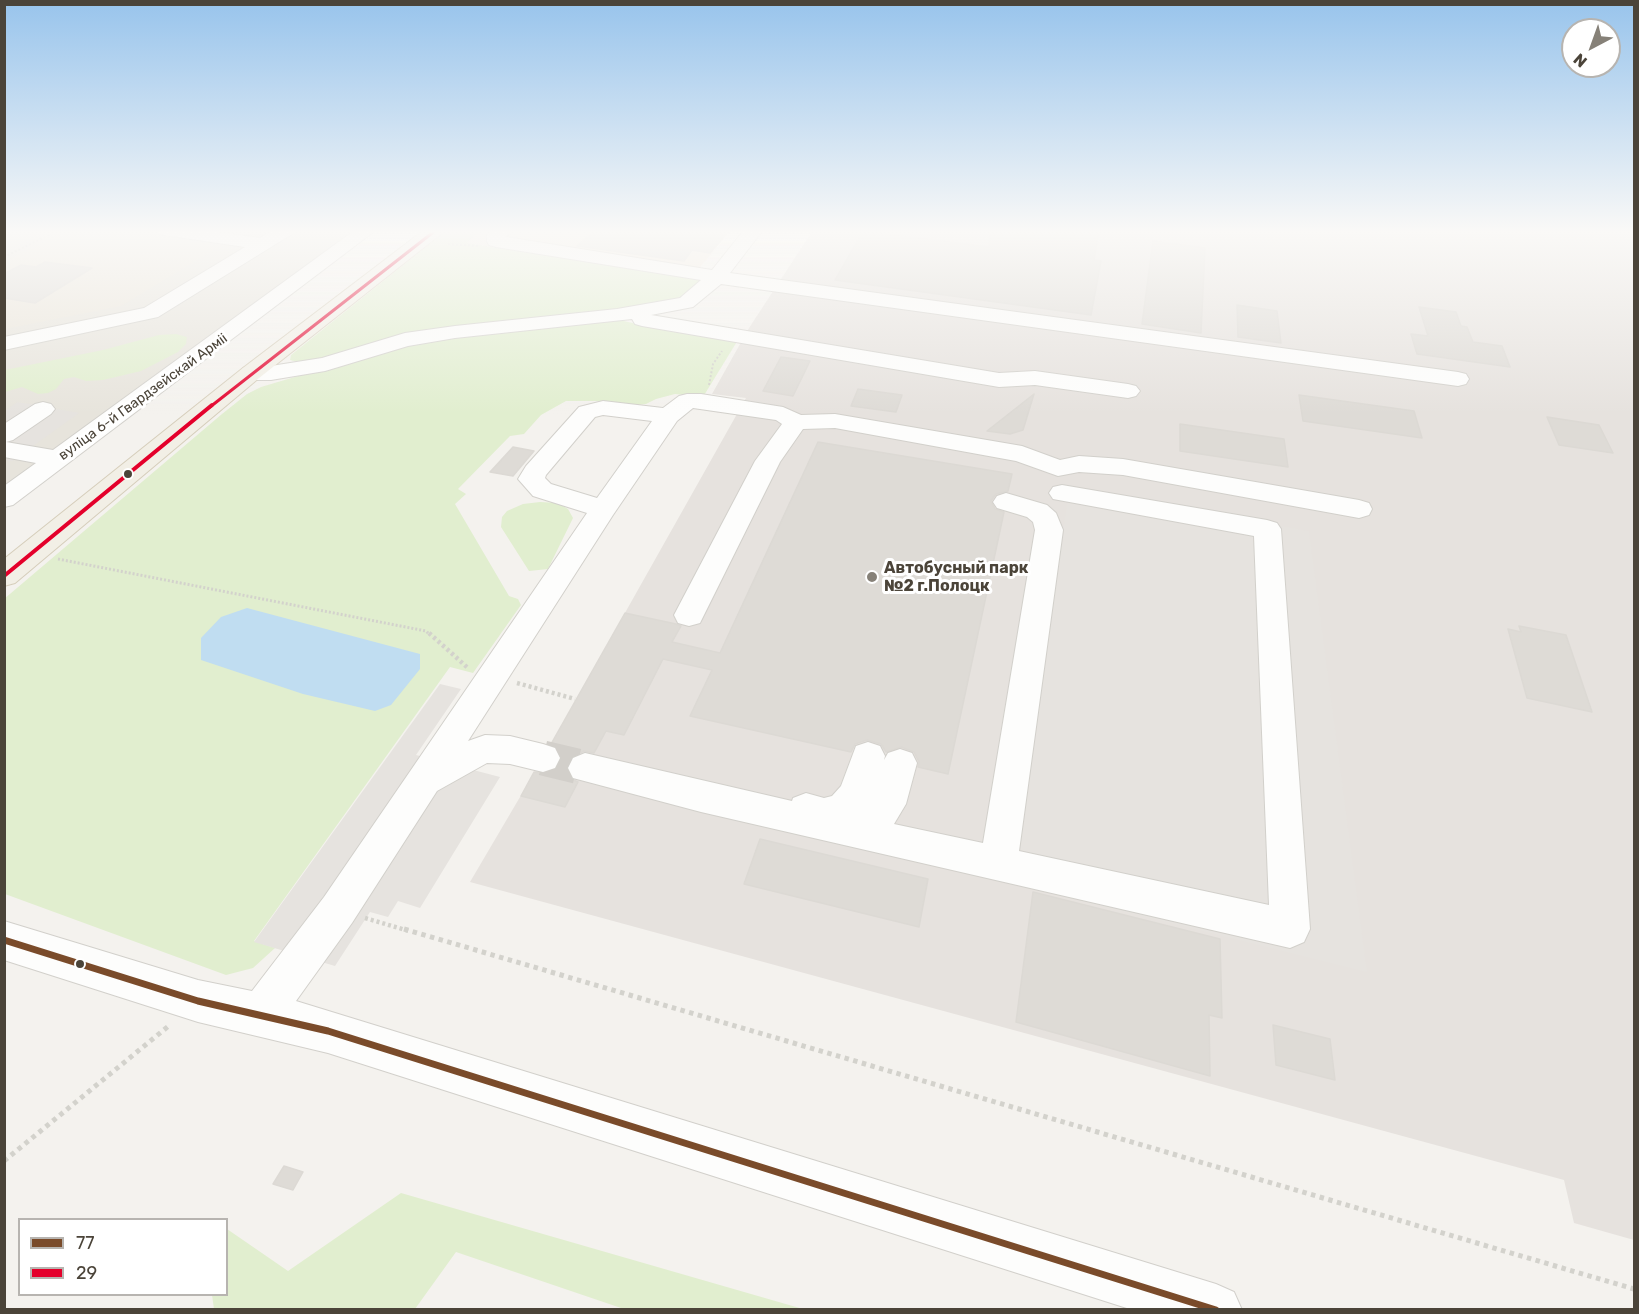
<!DOCTYPE html>
<html>
<head>
<meta charset="utf-8">
<style>
	body { margin:0 }
	#map { position:relative; width:1639px; height:1314px; overflow:hidden; background:#f4f2ee; font-family:Rubik,sans-serif }
	canvas { display:block }
	.frame { position:absolute; inset:0; border:6px solid #4b4439; pointer-events:none }
	.legend { position:absolute; left:18px; top:1218px; width:210px; height:78px; box-sizing:border-box; background:#fff; border:2px solid #b7b4b0; margin:0; padding:8px 10px; list-style:none; font-size:18px; color:#4b4439 }
	.legend li { display:flex; align-items:center; gap:12px; height:30px }
	.legend b { width:30px; border:2px solid #b7b4b0 }
	.north { position:absolute; left:1561px; top:18px; width:60px; height:60px; box-sizing:border-box; background:#fff; border:2px solid #b7b4b0; border-radius:50%; rotate:221deg; font-size:16px; font-weight:700; line-height:24px; text-align:center; color:#4b4439 }
	.north::after { content:''; display:block; margin:auto; width:21px; height:27px; background:#868178; clip-path:polygon(50% 0,100% 100%,50% 72%,0 100%) }
</style>
</head>
<body>
<div id="map">
<canvas width="1639" height="1314"></canvas>
<div class="frame"></div>
<ul class="legend">
<li><b style="height:8px;background:#7a4b2a"></b>77</li>
<li><b style="height:8px;background:#e4002b"></b>29</li>
</ul>
<div class="north">N</div>
</div>
<script>
const g = document.querySelector('canvas').getContext('2d');
g.lineJoin = 'round';
function fillPath(path, color) { g.fillStyle = color; g.fill(path, 'evenodd'); }
const shape = rows => new Path2D(rows.map(r => 'M' + r).join(''));
function strokePath(path, color, width, dash) { g.strokeStyle = color; g.lineWidth = width; g.lineCap = dash ? 'butt' : 'round'; g.setLineDash(dash || []); g.stroke(path); }
function write(font, color, halo, rows, align = 'center') {
  g.font = font + ' Rubik,sans-serif'; g.lineWidth = 6; g.setLineDash([]); g.textBaseline = 'middle'; g.strokeStyle = halo; g.fillStyle = color; for (const [text, x, y, turn = 0] of rows) {
    g.save(); g.translate(x, y); g.rotate((+turn || 0) * Math.PI / 180); g.textAlign = isNaN(turn) ? turn : align; if (halo) g.strokeText(text, 0, 0); g.fillText(text, 0, 0); g.restore();
  }
}
fillPath(shape([
	[5,230,369,230,5,488]
]), '#e7e4dc');
fillPath(shape([
	[481,230,731,230,693,276,465,243]
]), '#f3ebdf');
fillPath(shape([
	[813,230,1634,230,1634,1240,1574,1223,1564,1180,470,882,550,746,746,398,712,394,749,328]
]), '#e6e2de');
fillPath(shape([
	[5,230,47,230,5,251],
	[69,230,102,230,220,246,121,306,5,329,4,262]
]), '#eae5da');
fillPath(shape([
	[447,230,481,230,466,243,701,279,690,292,691,297,323,360,301,363,290,360,291,355],
	[615,319,668,331,738,340,703,397,675,394,656,399,646,404,629,406,598,401,566,401,541,415,524,434,510,436,458,489,466,494,455,504,509,596,518,599,521,605,473,673,450,667,254,941,275,948,253,968,226,975,5,894,4,599,222,414,247,394,261,387,406,344,455,336],
	[176,334,187,337,186,344,178,352,141,371,103,380,86,381,74,377,64,379,56,389,48,393,38,394,22,387,5,392,5,370,103,350,159,335],
	[540,502,558,503,568,509,573,518,548,569,529,571,501,527,502,517,507,511,523,504],
	[401,1193,803,1309,624,1309,456,1252,415,1309,214,1309,212,1295,226,1294,227,1229,288,1271]
]), '#e1eecf');
fillPath(shape([
	[18,402,79,413,12,461,5,460,4,411],
	[1069,490,1309,531,1367,972,1011,883],
	[440,684,461,689,416,755,500,777,420,908,398,901,388,917,370,912,335,966,254,942]
]), '#e6e3df');
fillPath(shape([
	[247,608,420,654,420,669,391,705,375,711,303,694,201,660,201,638,221,617]
]), '#c0ddf1');
const building = shape([
	[595,230,729,230,710,253,692,250,684,261,577,246,595,230],
	[990,230,1099,230,1094,260,1101,261,1091,315,835,280,863,231,989,247,990,230],
	[1153,241,1205,248,1201,333,1142,324,1153,241],
	[45,262,92,268,35,303,4,298,4,274,21,265,36,267,45,262],
	[1237,305,1277,311,1281,343,1238,337,1237,305],
	[1419,307,1456,312,1461,326,1467,327,1473,342,1502,346,1510,367,1417,354,1411,334,1428,336,1419,307],
	[781,357,810,361,793,396,763,391,781,357],
	[858,389,902,395,896,412,851,406,858,389],
	[1034,394,1023,430,1010,434,987,431,1034,394],
	[1299,395,1414,411,1422,438,1303,421,1299,395],
	[1547,417,1599,425,1613,453,1559,445,1547,417],
	[1180,424,1284,439,1288,467,1180,451,1180,424],
	[818,442,1012,474,1008,491,996,494,991,501,995,509,1004,512,948,774,918,767,919,762,914,752,901,747,886,752,881,744,867,740,855,744,851,752,690,716,712,670,663,659,624,735,606,731,594,753,584,751,571,757,566,769,571,779,578,782,565,807,521,796,534,772,544,774,557,769,562,757,557,747,551,744,625,613,676,624,681,626,672,642,720,653,818,442],
	[513,447,534,451,513,476,490,472,513,447],
	[1519,626,1566,635,1592,712,1527,698,1508,629,1521,632,1519,626],
	[760,839,928,879,919,927,744,884,760,839],
	[1033,892,1220,939,1222,1018,1209,1015,1210,1076,1016,1022,1033,892],
	[1273,1025,1330,1039,1335,1080,1276,1065,1273,1025],
	[284,1166,303,1172,293,1190,273,1184,284,1166]
]);
fillPath(building, '#dedbd6');
strokePath(building, '#dcd9d4', 1.5);
strokePath(shape([
	[543,758,585,768]
]), '#d2cfca', 35, [35, 17]);
const minor = shape([
	[155,230,202,230,260,238,273,230,295,230,292,234,158,317,4,350,4,337,144,308,245,247,164,235,158,234,155,230],
	[355,230,376,230,13,505,4,507,4,486,36,463,4,457,4,424,35,404,43,402,51,404,55,409,51,414,13,440,6,442,53,450,355,230],
	[492,230,513,230,506,237,712,270,744,230,763,230,730,273,1458,372,1466,374,1469,379,1466,384,1458,386,721,284,693,307,651,315,999,373,1035,371,1128,384,1136,386,1140,391,1136,396,1128,398,1035,385,999,387,642,326,635,324,632,319,455,338,408,346,325,371,271,380,251,380,243,378,240,373,243,368,251,366,271,366,322,358,405,333,455,326,617,309,680,298,701,280,496,247,489,245,487,241,487,236,492,230],
	[687,394,701,394,783,407,801,415,835,414,1022,446,1060,460,1079,456,1123,459,1359,500,1369,503,1372,509,1369,515,1359,518,1123,475,1079,472,1058,476,1016,461,835,428,803,429,780,462,700,623,689,626,678,623,674,615,755,461,782,424,776,420,693,408,677,421,613,515,468,741,485,735,510,736,543,744,555,748,560,758,555,768,543,772,510,764,487,763,437,791,352,923,296,1001,1216,1284,1234,1292,1242,1310,1133,1310,328,1053,198,1022,4,960,4,921,198,980,252,991,324,897,587,513,533,496,518,479,526,466,579,407,603,401,663,408,679,396,687,394],
	[603,415,652,421,597,498,551,484,545,478,546,475,595,417,603,415],
	[1062,485,1267,520,1277,523,1281,529,1310,929,1304,942,1290,948,701,812,573,778,568,768,573,758,585,753,792,801,793,798,806,793,824,798,832,796,841,786,856,746,868,742,880,746,885,756,884,760,888,753,900,749,912,753,917,763,906,804,894,824,983,843,1035,530,1033,522,1027,517,997,508,993,502,997,496,1006,493,1047,505,1056,513,1063,530,1019,851,1269,905,1254,536,1053,499,1049,493,1053,487,1062,485]
]);
const major = shape([
	[424,230,446,230,259,378,15,583,4,586,4,559,243,368,424,230]
]);
strokePath(minor, '#d2d0cb', 2);
strokePath(major, '#d6cebb', 2);
strokePath(shape([
	[448,244,479,246],
	[4,257,59,230],
	[709,385,713,364,722,351]
]), '#d3d2cc', 2, [2, 2]);
strokePath(shape([
	[58,559,426,631,430,635]
]), '#d3d2cc', 3, [2, 2]);
strokePath(shape([
	[429,633,468,668],
	[517,683,575,699],
	[365,918,409,931]
]), '#d3d2cc', 4.5, [3, 3]);
strokePath(shape([
	[404,929,1634,1289],
	[4,1161,171,1024]
]), '#d3d2cc', 5, [4.5, 4.5]);
fillPath(minor, '#fdfdfc');
fillPath(major, '#f2efe6');
strokePath(shape([
	[4,940,198,1001,328,1031,1216,1310]
]), '#7a4b2a', 7);
strokePath(shape([
	[210,407,436,230]
]), '#e4002b', 3);
strokePath(shape([
	[4,576,212,405]
]), '#e4002b', 4);
const sky = g.createLinearGradient(0, 0, 0, 414);
sky.addColorStop(0, '#98c4ec');
sky.addColorStop(0.56, '#faf9f7');
sky.addColorStop(1, '#faf9f700');
g.fillStyle = sky;
g.fillRect(0, 0, 1639, 414);
for (const [x, y, r, color] of [
	[128,474,5,"#4b4439"],
	[872,577,6,"#868178"],
	[80,964,5,"#4b4439"]
]) { const dot = new Path2D(); dot.arc(x, y, r, 0, 2 * Math.PI); g.fillStyle = color; g.fill(dot); strokePath(dot, '#fff', 2); }
write('14px', '#4b4439', '#fff', [
	["вуліца 6-й Гвардзейскай Арміі",143,397,-36]
]);
write('bold 16px', '#4b4439', '#fff', [
	["Автобусный парк",884,568],
	["№2 г.Полоцк",884,586]
], 'left');
</script>
</body>
</html>
